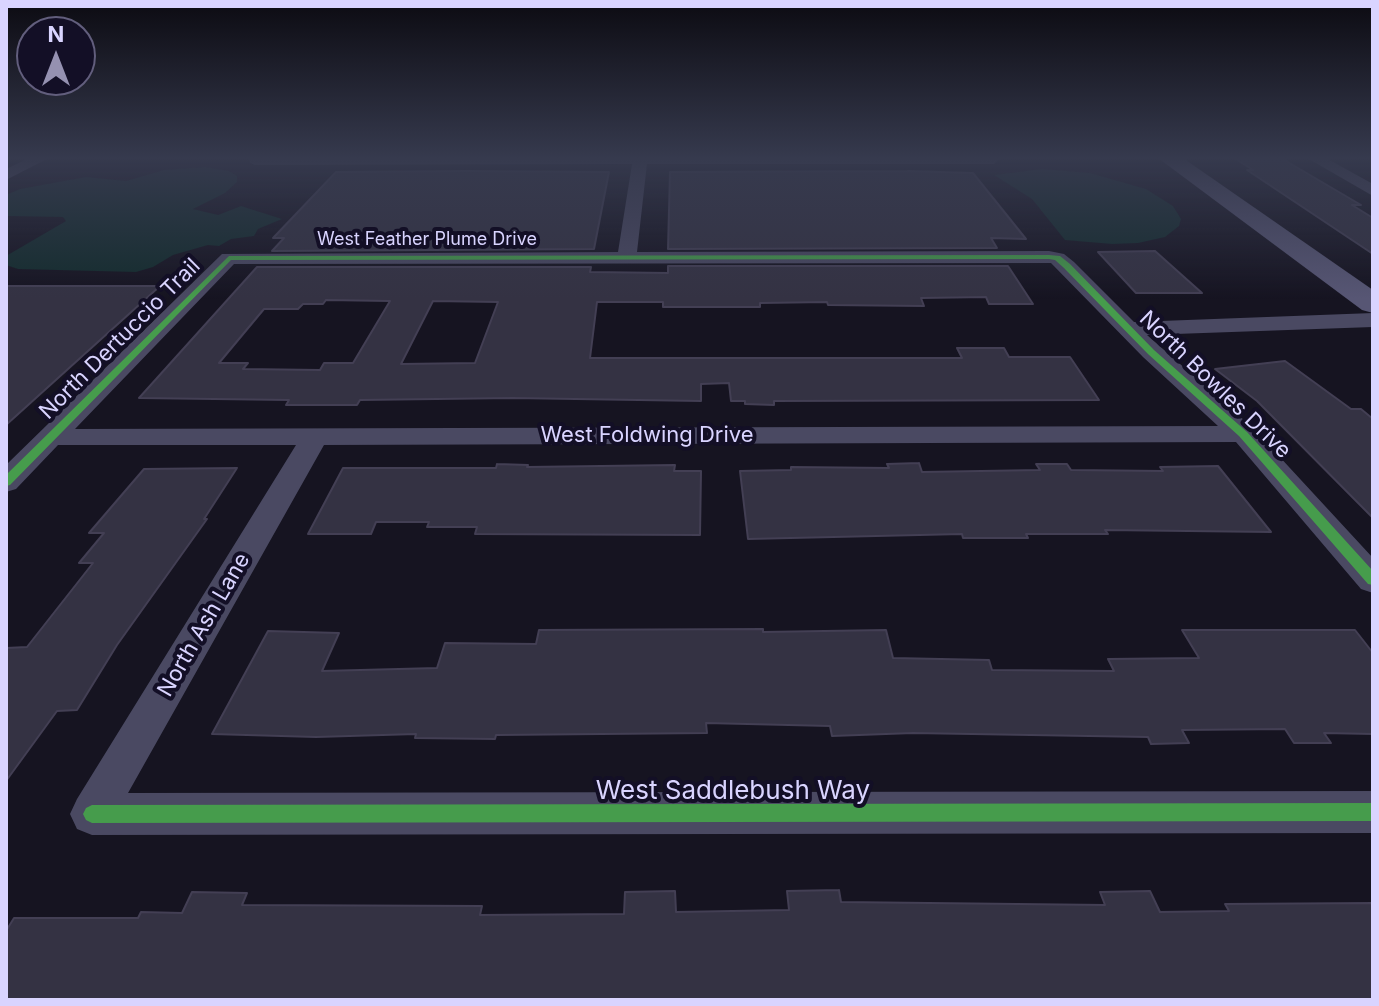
<!DOCTYPE html>
<html>
<head>
<meta charset="utf-8">
<style>
	body { margin:0 }
	#map { position:relative; width:1379px; height:1006px; overflow:hidden; background:#161421; font-family:Inter,sans-serif }
	canvas { display:block }
	.frame { position:absolute; inset:0; border:8px solid #d9d4ff; pointer-events:none }
	.north { position:absolute; left:16px; top:16px; width:80px; height:80px; box-sizing:border-box; background:#130f26; border:2px solid #625e7d; border-radius:50%; rotate:0deg; font-size:22px; font-weight:700; line-height:32px; text-align:center; color:#d9d4ff }
	.north::after { content:''; display:block; margin:auto; width:28px; height:36px; background:#9591b1; clip-path:polygon(50% 0,100% 100%,50% 72%,0 100%) }
</style>
</head>
<body>
<div id="map">
<canvas width="1379" height="1006"></canvas>
<div class="frame"></div>
<div class="north">N</div>
</div>
<script>
const g = document.querySelector('canvas').getContext('2d');
g.lineJoin = 'round';
function fillPath(path, color) { g.fillStyle = color; g.fill(path, 'evenodd'); }
const shape = rows => new Path2D(rows.map(r => 'M' + r).join(''));
function strokePath(path, color, width, dash) { g.strokeStyle = color; g.lineWidth = width; g.lineCap = dash ? 'butt' : 'round'; g.setLineDash(dash || []); g.stroke(path); }
function write(font, color, halo, rows, align = 'center') {
  g.font = font + ' Inter,sans-serif'; g.lineWidth = 8; g.setLineDash([]); g.textBaseline = 'middle'; g.strokeStyle = halo; g.fillStyle = color; for (const [text, x, y, turn = 0] of rows) {
    g.save(); g.translate(x, y); g.rotate((+turn || 0) * Math.PI / 180); g.textAlign = isNaN(turn) ? turn : align; if (halo) g.strokeText(text, 0, 0); g.fillText(text, 0, 0); g.restore();
  }
}
fillPath(shape([
	[205,167,229,171,237,176,237,182,225,193,193,209,218,215,241,206,282,219,258,229,254,236,231,239,219,246,208,245,173,255,153,267,136,272,18,269,6,265,6,256,66,221,63,217,6,216,6,195,20,189,86,177,126,181,164,170],
	[1042,169,1090,173,1146,189,1173,206,1181,219,1179,226,1165,237,1138,243,1112,244,1065,240,1032,199,994,175]
]), '#132c2d');
const building = shape([
	[1234,158,1281,158,1361,205,1352,205,1373,218,1373,254,1247,170,1253,170,1234,158],
	[908,171,973,173,1026,239,991,238,997,248,668,249,670,172,908,171],
	[336,172,466,171,609,172,594,249,272,251,284,238,273,238,336,172],
	[1155,251,1202,293,1136,293,1098,252,1155,251],
	[668,266,1008,266,1033,304,989,304,986,297,921,298,924,306,828,305,827,302,760,303,760,307,663,307,663,302,597,302,590,358,962,358,957,348,1004,348,1009,357,1070,357,1099,400,774,401,774,405,745,404,745,401,731,401,729,383,701,384,701,401,513,398,360,400,357,405,286,405,289,400,139,398,257,267,591,267,590,272,668,273,668,266],
	[326,300,390,301,353,363,324,363,320,370,243,369,248,363,219,363,264,309,298,309,303,304,323,304,326,300],
	[433,301,498,302,475,363,401,364,433,301],
	[6,286,160,286,6,425,6,286],
	[1285,361,1351,409,1361,409,1373,419,1373,518,1257,401,1215,369,1285,361],
	[919,463,922,472,1040,470,1036,464,1067,464,1071,470,1163,471,1160,467,1218,466,1271,532,1105,530,1108,534,1026,534,1028,538,963,538,962,534,748,539,740,471,791,470,791,467,889,468,887,464,919,463],
	[497,464,528,465,527,467,675,465,674,471,701,471,700,535,475,534,477,527,427,527,429,522,376,522,371,534,308,534,343,468,496,468,497,464],
	[237,468,204,519,207,519,117,645,77,710,57,711,6,781,6,648,27,647,93,563,79,563,104,533,89,533,144,469,237,468],
	[763,629,763,632,886,630,893,658,989,660,992,670,1114,671,1108,659,1199,658,1182,630,1355,630,1373,653,1373,734,1324,733,1331,743,1294,743,1285,729,1182,730,1189,743,1151,744,1148,737,913,733,832,736,830,726,706,723,707,733,496,735,495,739,415,738,416,734,316,737,212,734,268,631,339,633,322,671,437,668,445,643,536,644,539,630,763,629],
	[839,890,841,902,1105,905,1100,892,1150,891,1160,912,1229,911,1225,904,1373,903,1373,1000,6,1000,6,931,14,918,138,918,141,912,182,913,192,892,247,893,242,905,482,906,480,915,624,914,625,892,675,891,676,912,789,910,787,891,839,890]
]);
fillPath(building, '#343243');
strokePath(building, '#433f54', 2);
fillPath(shape([
	[29,158,49,158,6,180,6,169,29,158],
	[249,158,1001,158,994,164,647,164,637,252,1049,251,1064,254,1074,262,1134,322,1373,313,1373,327,1147,335,1253,428,1373,558,1373,593,1361,589,1236,442,324,445,128,793,1373,791,1373,833,92,835,77,829,70,814,77,799,296,445,58,445,16,489,6,492,6,465,222,254,618,252,632,164,255,165,250,163,249,158],
	[1051,263,1143,357,1218,426,75,429,234,264,1051,263],
	[1307,158,1326,158,1373,184,1373,196,1307,158]
]), '#4a4962');
fillPath(shape([
	[1158,158,1183,158,1373,290,1373,313,1362,310,1158,158]
]), '#575674');
fillPath(shape([
	[1049,255,1060,256,1070,264,1154,350,1247,432,1373,571,1373,585,1368,584,1239,436,1148,354,1064,268,1055,260,1049,259,231,260,10,485,6,486,6,475,229,256,1049,255],
	[1373,803,1373,821,92,823,86,820,83,814,86,808,92,805,1373,803]
]), '#469c4c');
const sky = g.createLinearGradient(0, 0, 0, 299);
sky.addColorStop(0, '#0c0b12');
sky.addColorStop(0.53, '#363a4e');
sky.addColorStop(1, '#363a4e00');
g.fillStyle = sky;
g.fillRect(0, 0, 1379, 299);
write('18px', '#d9d4ff', '#130f26', [
	["West Feather Plume Drive",427,240]
]);
write('22px', '#d9d4ff', '#130f26', [
	["North Dertuccio Trail",120,339,-45],
	["North Bowles Drive",1215,385,44],
	["West Foldwing Drive",647,435],
	["North Ash Lane",204,625,-60]
]);
write('26px', '#d9d4ff', '#130f26', [
	["West Saddlebush Way",733,791]
]);
</script>
</body>
</html>
